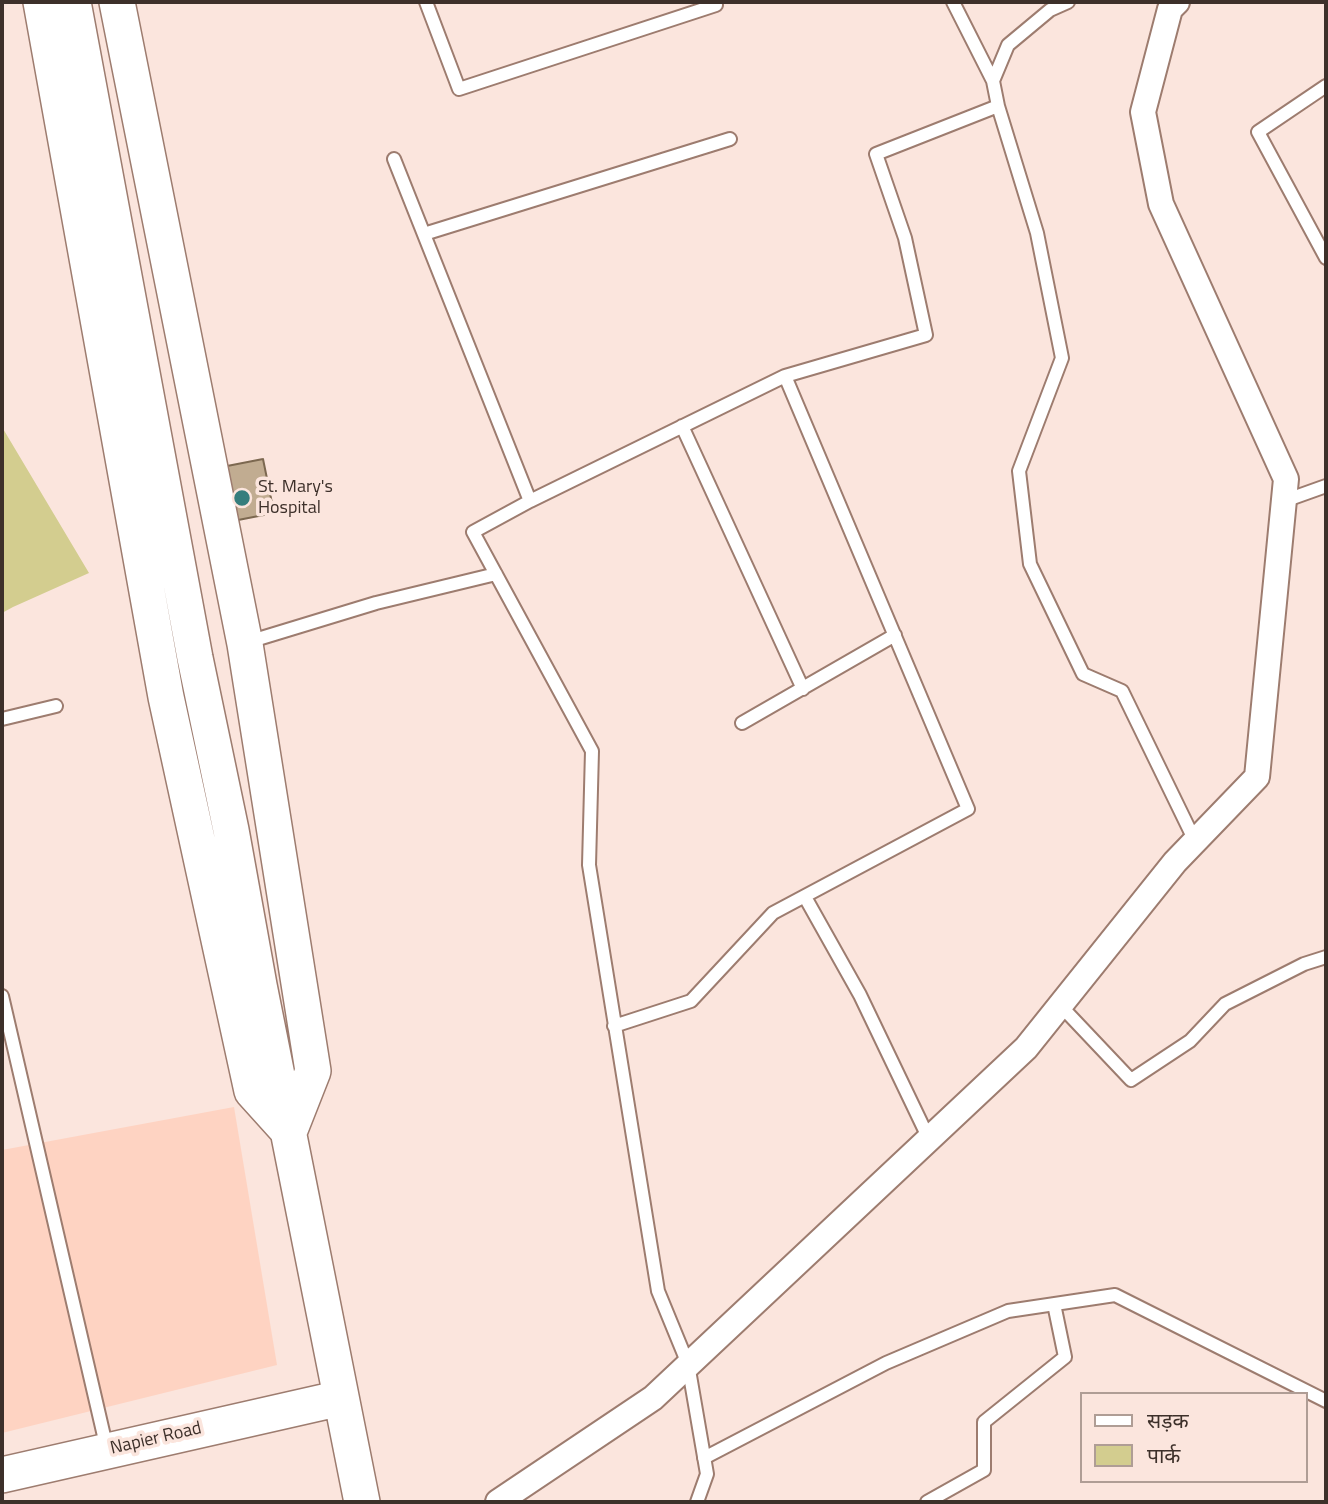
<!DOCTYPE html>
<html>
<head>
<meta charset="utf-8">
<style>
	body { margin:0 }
	#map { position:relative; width:1328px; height:1504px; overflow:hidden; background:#fbe5dd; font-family:"Titillium Web","Noto Sans Devanagari",sans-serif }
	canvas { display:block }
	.frame { position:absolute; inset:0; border:4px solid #3d302a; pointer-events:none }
	.legend { position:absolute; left:1080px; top:1392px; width:228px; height:91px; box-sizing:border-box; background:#fbe5dd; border:2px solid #af9d95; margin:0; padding:9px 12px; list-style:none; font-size:21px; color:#3d302a }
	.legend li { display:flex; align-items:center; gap:14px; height:35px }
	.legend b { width:35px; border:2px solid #af9d95 }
</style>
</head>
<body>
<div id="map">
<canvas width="1328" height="1504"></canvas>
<div class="frame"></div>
<ul class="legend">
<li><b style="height:9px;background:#fff"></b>सड़क</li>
<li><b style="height:19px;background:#d3cd8f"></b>पार्क</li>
</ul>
</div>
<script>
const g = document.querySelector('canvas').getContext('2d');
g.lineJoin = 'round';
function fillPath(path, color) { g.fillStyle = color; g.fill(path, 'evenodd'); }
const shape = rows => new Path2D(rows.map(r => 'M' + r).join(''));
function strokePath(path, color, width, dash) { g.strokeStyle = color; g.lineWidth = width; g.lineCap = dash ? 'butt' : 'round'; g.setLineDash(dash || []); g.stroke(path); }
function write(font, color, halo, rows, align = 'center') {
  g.font = font + ' "Titillium Web",sans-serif'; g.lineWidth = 7; g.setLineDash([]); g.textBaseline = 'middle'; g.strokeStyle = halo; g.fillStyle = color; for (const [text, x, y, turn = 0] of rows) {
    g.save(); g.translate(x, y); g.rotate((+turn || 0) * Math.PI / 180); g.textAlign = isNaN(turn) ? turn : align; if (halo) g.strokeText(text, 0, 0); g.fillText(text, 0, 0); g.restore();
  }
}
fillPath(shape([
	[234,1107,277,1365,2,1433,2,1150]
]), '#fed3c2');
fillPath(shape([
	[2,427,89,573,13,607,2,613]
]), '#d3cd8f');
const building = shape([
	[263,459,274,513,233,521,222,467,263,459]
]);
fillPath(building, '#c1ac91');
strokePath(building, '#7c6850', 2);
const service = shape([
	[426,2,459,89,716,5,715,2],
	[953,2,993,81],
	[1068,2,1050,10,1008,45,993,81,998,106,1037,233,1062,358,1019,471,1030,564,1083,674,1122,691,1195,841],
	[1326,86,1258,132,1326,258],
	[394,159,530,501],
	[424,234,730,139],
	[682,426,803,689],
	[1284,501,1326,486],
	[248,642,376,603,496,574],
	[2,719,56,706],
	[742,723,895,635],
	[805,897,860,995,929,1139],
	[2,996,107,1449],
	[1060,1005,1131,1080,1190,1041,1225,1004,1304,964,1326,957],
	[614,1026,691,1001,773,913,968,809,785,376],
	[704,1458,886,1363,1008,1311,1115,1295,1326,1401],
	[697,1502,707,1474,688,1364,658,1291,589,865,592,751,473,532,530,501,785,376,926,335,905,238,876,154,998,106],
	[927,1502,984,1470,984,1422,1065,1357,1054,1304]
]);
const minor = shape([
	[498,1502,653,1398,1026,1048,1175,862,1257,777,1286,479,1161,204,1143,112,1170,9,1177,2]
]);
const secondary = shape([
	[41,2,166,697,252,1091,289,1132,313,1071,245,644,117,2],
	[73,2,195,658,231,830,259,985,362,1502],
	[2,1475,341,1398]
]);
strokePath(service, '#9d7c6f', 16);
strokePath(minor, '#9d7c6f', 28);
strokePath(secondary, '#9d7c6f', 38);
strokePath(service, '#fff', 12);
strokePath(minor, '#fff', 24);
strokePath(secondary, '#fff', 35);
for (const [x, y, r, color] of [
	[242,498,9,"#367e7d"]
]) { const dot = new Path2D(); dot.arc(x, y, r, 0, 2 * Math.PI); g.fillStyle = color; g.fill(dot); strokePath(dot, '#fbe5dd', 2.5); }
write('18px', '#3d302a', '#fbe5dd', [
	["St. Mary's",258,488],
	["Hospital",258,509]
], 'left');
write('18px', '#3d302a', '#fbe5dd', [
	["Napier Road",156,1439,-13]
]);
</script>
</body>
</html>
